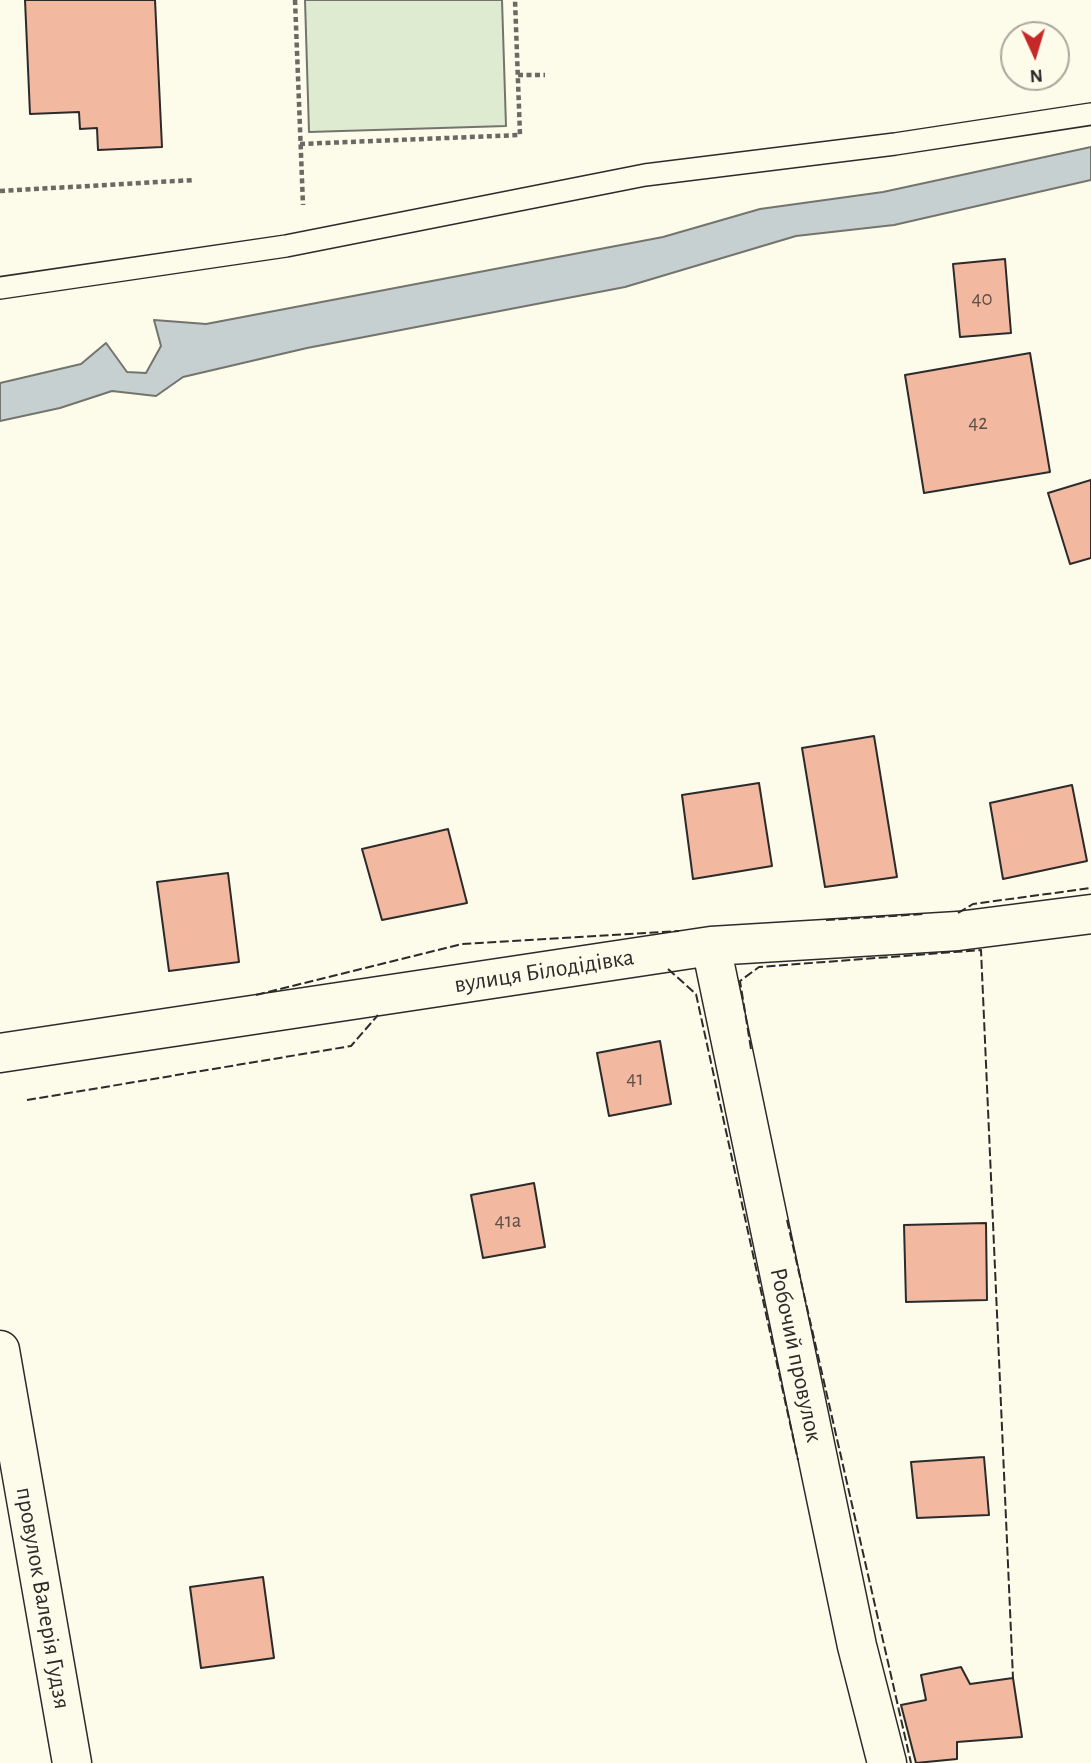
<!DOCTYPE html>
<html>
<head>
<meta charset="utf-8">
<style>
	body { margin:0 }
	#map { position:relative; width:1091px; height:1763px; overflow:hidden; background:#fdfbea; font-family:"Alegreya Sans",sans-serif }
	canvas { display:block }
	.north { position:absolute; left:1000px; top:21px; width:70px; height:70px; box-sizing:border-box; background:#fdfbea; border:2px solid #a9a89e; border-radius:50%; rotate:176deg; font-size:19px; font-weight:700; line-height:28px; text-align:center; color:#2b2b2b }
	.north::after { content:''; display:block; margin:auto; width:24px; height:32px; background:#c62828; clip-path:polygon(50% 0,100% 100%,50% 72%,0 100%) }
</style>
</head>
<body>
<div id="map">
<canvas width="1091" height="1763"></canvas>
<div class="north">N</div>
</div>
<script>
const g = document.querySelector('canvas').getContext('2d');
g.lineJoin = 'round';
function fillPath(path, color) { g.fillStyle = color; g.fill(path, 'evenodd'); }
const shape = rows => new Path2D(rows.map(r => 'M' + r).join(''));
function strokePath(path, color, width, dash) { g.strokeStyle = color; g.lineWidth = width; g.lineCap = dash ? 'butt' : 'round'; g.setLineDash(dash || []); g.stroke(path); }
function write(font, color, halo, rows, align = 'center') {
  g.font = font + ' "Alegreya Sans",sans-serif'; g.lineWidth = 5; g.setLineDash([]); g.textBaseline = 'middle'; g.strokeStyle = halo; g.fillStyle = color; for (const [text, x, y, turn = 0] of rows) {
    g.save(); g.translate(x, y); g.rotate((+turn || 0) * Math.PI / 180); g.textAlign = isNaN(turn) ? turn : align; if (halo) g.strokeText(text, 0, 0); g.fillText(text, 0, 0); g.restore();
  }
}
const green = shape([
	[305,0,502,0,506,126,309,132,305,0]
]);
fillPath(green, '#deebd1');
strokePath(green, '#74746e', 2);
const water = shape([
	[1091,147,1091,180,894,225,796,236,625,287,307,348,183,377,156,396,112,391,60,408,0,421,0,383,81,364,106,343,127,372,146,373,161,346,154,320,206,324,663,237,760,209,883,192,1091,147]
]);
fillPath(water, '#c7d0d0');
strokePath(water, '#74746e', 2);
const building = shape([
	[25,0,155,0,162,147,98,150,97,128,80,129,79,112,30,114,25,0],
	[1005,259,1011,333,960,337,953,264,1005,259],
	[1030,353,1050,472,924,493,905,375,1030,353],
	[1091,480,1091,558,1070,564,1048,493,1091,480],
	[874,736,897,877,825,887,802,748,874,736],
	[759,783,772,866,693,879,682,795,759,783],
	[1072,785,1087,861,1003,879,990,803,1072,785],
	[448,829,467,903,382,920,362,849,448,829],
	[228,873,239,962,169,971,157,882,228,873],
	[660,1041,671,1104,609,1116,597,1053,660,1041],
	[534,1183,545,1247,483,1258,471,1195,534,1183],
	[986,1223,987,1300,906,1302,904,1225,986,1223],
	[984,1457,989,1515,917,1518,911,1462,984,1457],
	[263,1577,274,1658,201,1668,190,1587,263,1577],
	[961,1667,970,1684,1013,1678,1022,1737,957,1742,957,1759,916,1763,901,1705,926,1700,921,1675,961,1667]
]);
fillPath(building, '#f2b8a0');
strokePath(building, '#2b2b2b', 2);
const lane = shape([
	[0,288,286,246,645,175,895,144,1091,114]
]);
const street = shape([
	[711,946,857,1646,887,1763],
	[0,1053,711,946,958,931,1091,914],
	[0,1350,72,1763]
]);
strokePath(lane, '#2b2b2b', 24);
strokePath(street, '#2b2b2b', 41);
strokePath(shape([
	[295,0,303,205],
	[518,75,545,75],
	[300,144,520,135,515,0],
	[0,191,194,180]
]), '#6a6964', 4.5, [5, 3.5]);
strokePath(lane, '#fdfbea', 21);
strokePath(street, '#fdfbea', 38);
strokePath(shape([
	[958,913,973,904,1091,888],
	[826,920,924,914],
	[668,969,696,994,798,1460],
	[256,995,462,944,679,931],
	[751,1049,740,981,759,967,981,950,1013,1678],
	[27,1100,351,1046,378,1015],
	[787,1220,911,1763]
]), '#2b2b2b', 2, [9, 3.5]);
write('21px', '#5d4e48', null, [
	["40",982,299],
	["42",978,423],
	["41",635,1079],
	["41а",508,1221]
]);
write('24px', '#2b2b2b', '#fdfbea', [
	["вулиця Білодідівка",544,971,-9],
	["Робочий провулок",796,1355,78],
	["провулок Валерія Гудзя",43,1598,80]
]);
</script>
</body>
</html>
